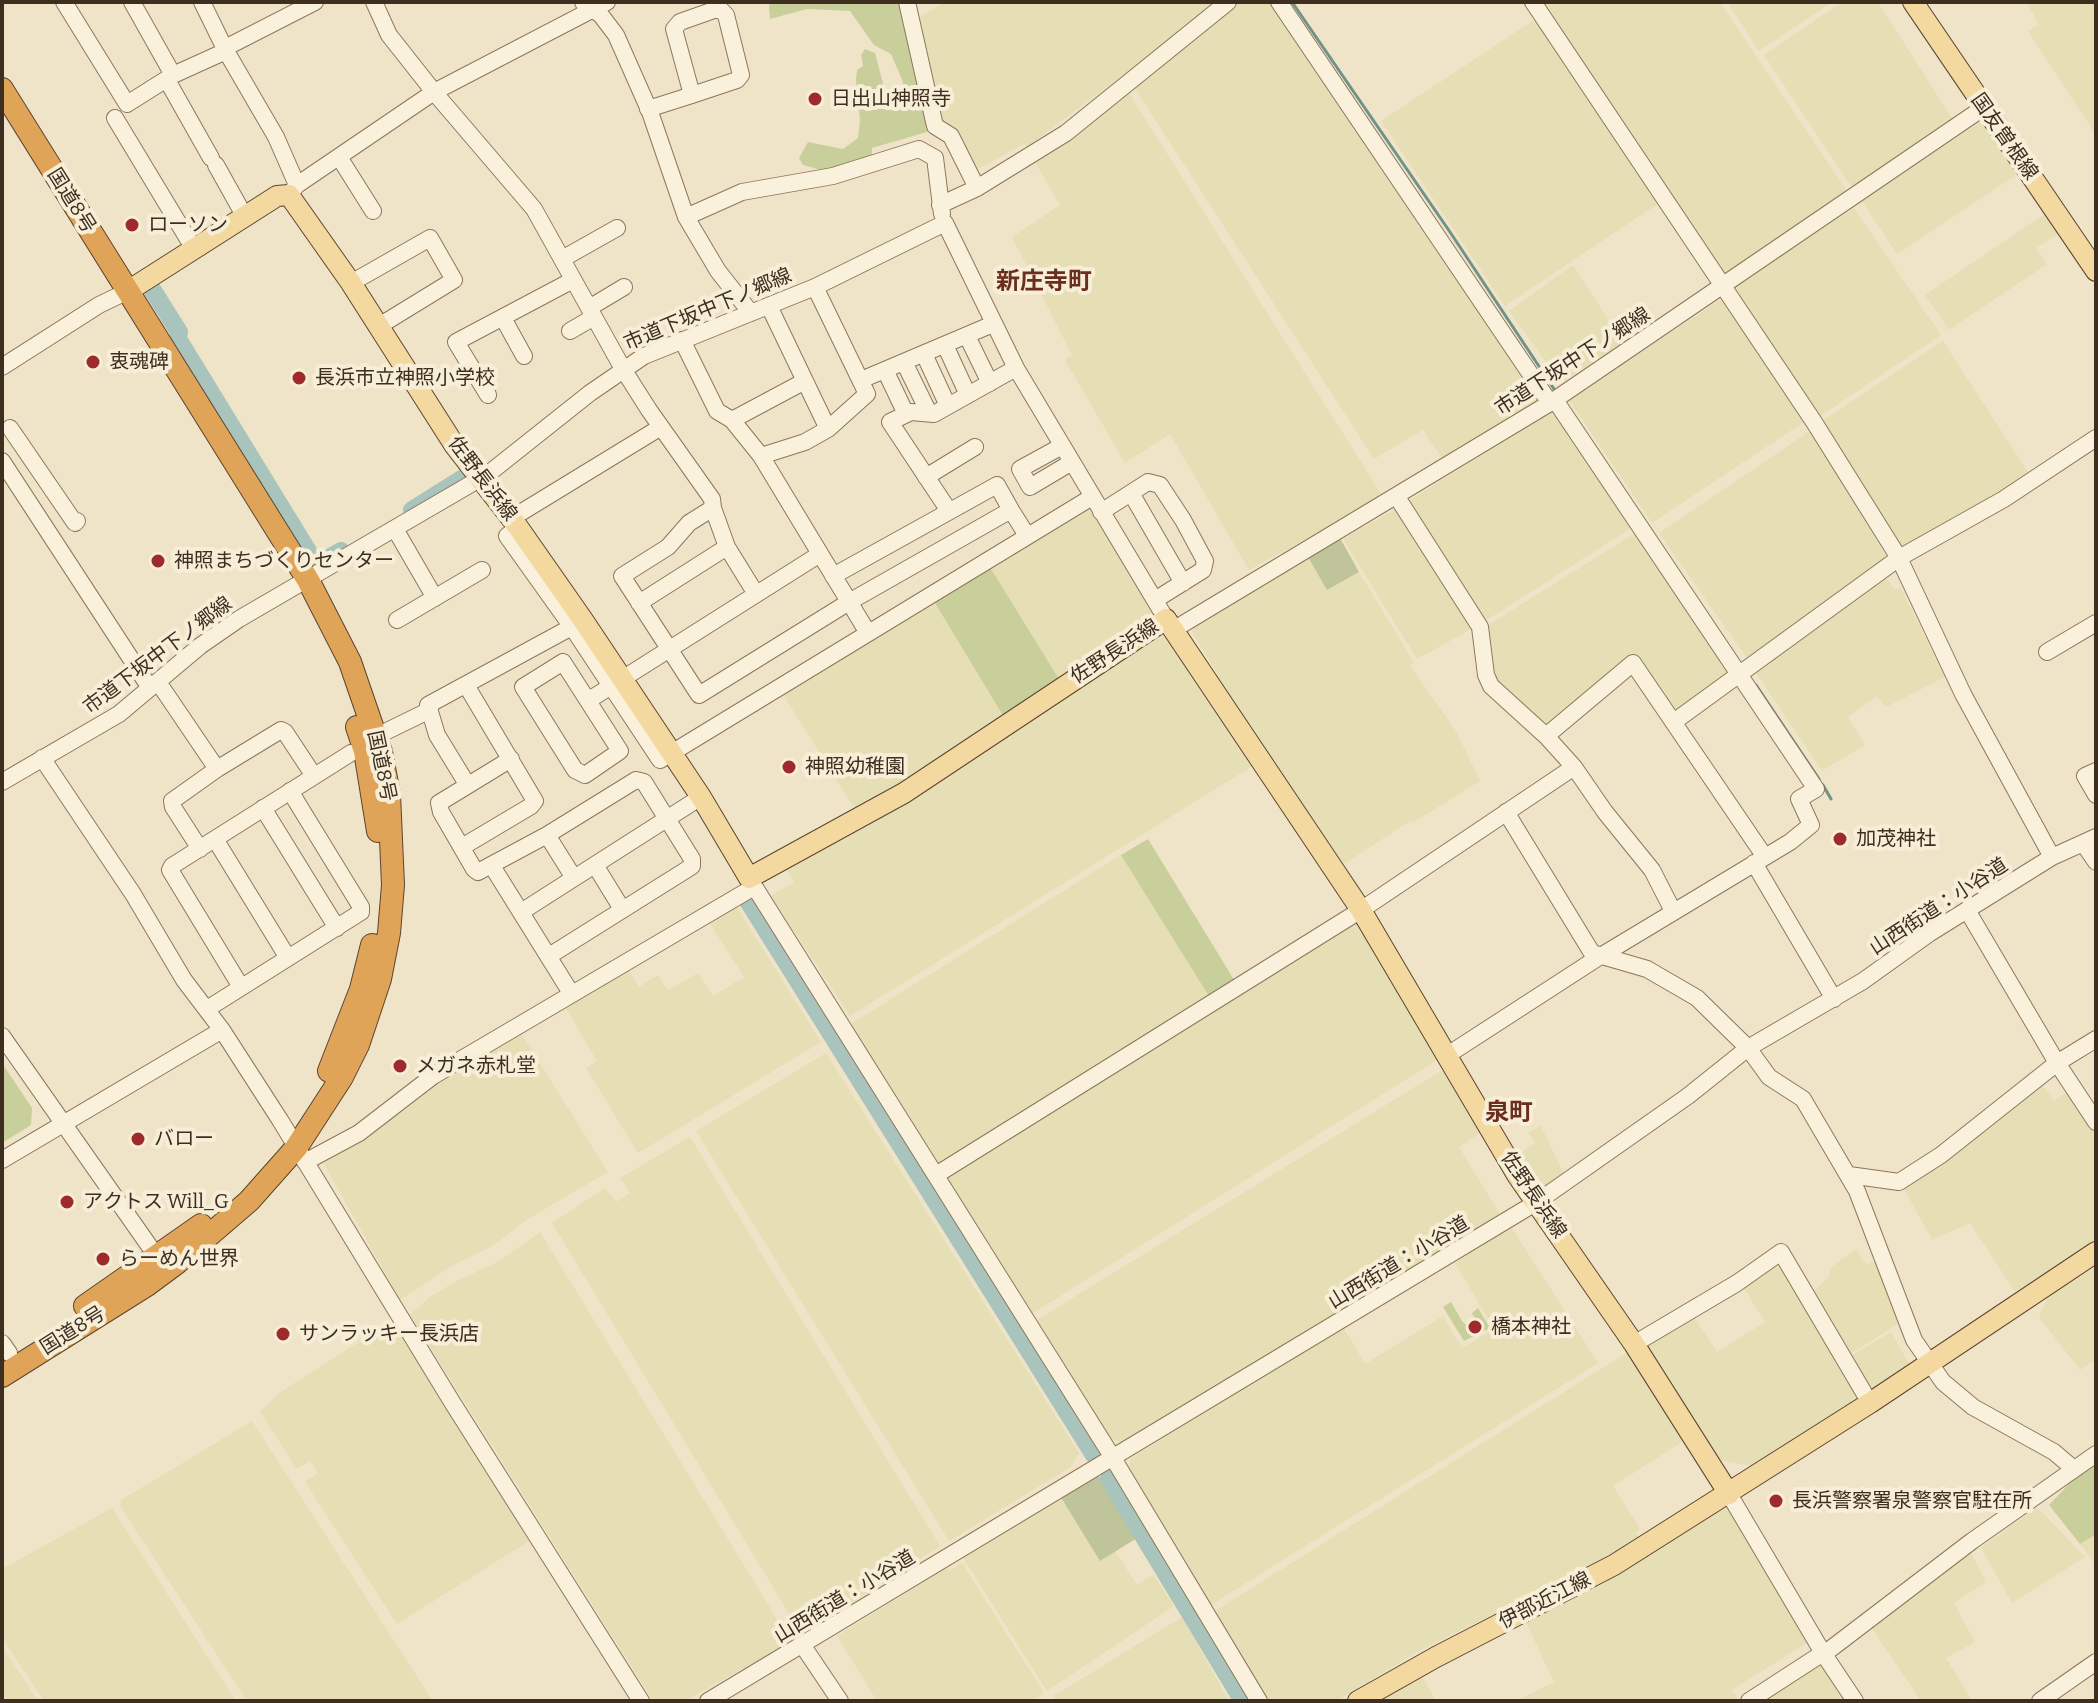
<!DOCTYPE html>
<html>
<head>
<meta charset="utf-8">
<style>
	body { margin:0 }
	#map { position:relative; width:2098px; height:1703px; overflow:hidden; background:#f0e4c8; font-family:Bitter,serif }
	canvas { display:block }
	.frame { position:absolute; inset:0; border:4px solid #3d2e20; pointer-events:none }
</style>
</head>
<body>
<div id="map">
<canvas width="2098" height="1703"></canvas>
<div class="frame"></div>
</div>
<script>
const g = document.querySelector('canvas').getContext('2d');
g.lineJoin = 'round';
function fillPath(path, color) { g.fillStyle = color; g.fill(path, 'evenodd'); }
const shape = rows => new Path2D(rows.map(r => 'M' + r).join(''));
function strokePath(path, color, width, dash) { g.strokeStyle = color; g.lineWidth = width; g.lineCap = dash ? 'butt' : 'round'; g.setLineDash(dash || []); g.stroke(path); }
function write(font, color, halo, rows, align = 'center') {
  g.font = font + ' Bitter,"Noto Sans JP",serif'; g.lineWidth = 8; g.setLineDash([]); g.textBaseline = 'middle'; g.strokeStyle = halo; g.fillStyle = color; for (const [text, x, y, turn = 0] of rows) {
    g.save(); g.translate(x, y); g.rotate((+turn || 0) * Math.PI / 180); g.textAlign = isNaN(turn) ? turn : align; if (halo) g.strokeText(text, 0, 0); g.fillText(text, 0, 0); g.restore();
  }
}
fillPath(shape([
	[944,2,1220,2,1027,147,1024,144,974,171,939,122,917,19],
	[1240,2,1270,2,1538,395,1538,402,1444,461,1423,430,1374,459,1134,87],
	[1539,2,1720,2,1847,191,1723,276],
	[1727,2,1832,2,1759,51],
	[1842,2,1878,2,1953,120,1853,189,1764,55],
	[2026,2,2096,2,2096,135,2028,31,2039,24],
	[1537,18,1662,201,1505,306,1381,121],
	[1129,93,1383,497,1249,570,1170,434,1125,463,1065,360,1072,355,1012,237,1060,205,1034,160],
	[1983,120,2019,173,1897,254,1862,201],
	[1854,208,1941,335,1819,417,1733,288],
	[2046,213,2060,233,2036,248,2047,264,1949,330,1925,295],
	[1573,265,1623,342,1561,383,1509,311],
	[1723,298,1807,420,1652,523,1569,400],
	[1943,341,2029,474,1900,548,1822,421],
	[1556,408,1633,527,1482,623,1407,502],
	[1813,429,1887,559,1747,658,1659,533],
	[1090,504,1154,612,1151,620,1059,679,988,564],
	[1399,507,1475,627,1417,659,1343,539],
	[1637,532,1732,671,1677,710,1632,652,1549,727,1499,687,1489,668,1485,627],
	[1308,557,1327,590,1359,572,1414,663,1410,666,1456,731,1480,781,1412,823,1410,821,1344,864,1234,702,1192,632,1197,621],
	[1886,578,1895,590,1900,587,1945,677,1886,707,1877,696,1848,717,1865,745,1822,771,1752,667],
	[932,598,1005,719,856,811,781,691],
	[1165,633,1254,765,850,1016,771,896,794,882,786,868,919,796,1106,669],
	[1121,855,1210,998,941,1167,851,1024],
	[735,904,821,1042,638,1153,586,1068,597,1061,564,1005,626,966,639,987,658,975,668,990,698,973,713,996,744,977,707,919],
	[1359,918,1439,1059,1033,1313,944,1174],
	[519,1030,608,1172,528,1219,491,1247,453,1265,400,1300,323,1162,405,1110,457,1069],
	[826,1053,1079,1453,1071,1467,949,1541,696,1131],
	[1444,1069,1483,1131,1459,1147,1503,1219,1123,1443,1111,1439,1037,1320],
	[2040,1082,2054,1101,2068,1091,2096,1134,2096,1241,2015,1292,1970,1223,1932,1240,1902,1185],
	[1541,1126,1564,1174,1543,1189,1538,1187,1518,1155,1535,1143,1528,1132],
	[690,1137,940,1546,802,1635,552,1223,605,1188,616,1202,630,1193,620,1178],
	[1510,1225,1598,1363,1211,1605,1129,1471,1130,1459,1343,1326,1365,1364,1443,1316,1462,1348,1494,1329,1455,1263],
	[540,1232,791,1642,685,1701,653,1701,410,1315,427,1299,453,1283,501,1260],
	[1856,1249,1866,1265,1880,1258,1902,1321,1847,1356,1811,1293,1829,1277,1831,1267],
	[1782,1262,1860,1397,1752,1466,1720,1460,1648,1345,1694,1317,1717,1352,1765,1322,1743,1287],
	[2096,1267,2096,1359,2080,1370,2039,1317,2048,1296],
	[395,1324,529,1541,397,1624,305,1482,318,1473,310,1461,297,1469,260,1412,279,1393,376,1331],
	[1891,1332,1909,1364,1874,1388,1866,1386,1849,1357],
	[1628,1352,1685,1440,1613,1486,1640,1529,1636,1533,1639,1538,1585,1569,1415,1653,1337,1701,1268,1701,1215,1611],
	[252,1421,429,1695,432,1701,247,1701,120,1506,121,1500],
	[1060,1496,1101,1560,1115,1551,1137,1585,1153,1574,1174,1606,1047,1691,962,1556],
	[2037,1507,2085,1557,2012,1603,1981,1548],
	[112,1508,236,1701,44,1701,2,1638,2,1569],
	[1729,1508,1808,1642,1732,1690,1739,1701,1516,1701,1554,1682,1525,1620,1691,1526,1721,1509],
	[2096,1534,2096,1565,2080,1544],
	[1968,1551,1971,1553,1986,1582,1954,1603,1975,1642,1946,1658,1972,1701,1921,1701,1869,1624],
	[962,1563,1044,1693,1033,1701,877,1701,837,1636,947,1567,950,1571],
	[1182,1617,1229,1701,1057,1701,1054,1696],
	[2,1646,38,1701,2,1701],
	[1822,1659,1850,1701,1755,1701],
	[1422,1676,1436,1701,1372,1701]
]), '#e6deb5');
fillPath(shape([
	[771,2,904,2,934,130,872,148,872,159,828,172,803,165,799,158,808,142,843,149,858,138,860,120,856,80,857,70,863,66,861,55,865,49,875,53,885,91,893,98,900,97,903,82,891,54,874,45,850,11,807,9,770,19,769,6],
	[988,564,1059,679,1005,719,932,598],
	[1148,839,1236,983,1210,998,1121,855],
	[2,1063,32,1108,31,1125,2,1143],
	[1451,1302,1462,1321,1473,1332,1480,1328,1472,1313,1478,1308,1490,1328,1464,1341,1443,1307],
	[2096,1461,2096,1534,2080,1544,2049,1505,2084,1468]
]), '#c9cf9b');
fillPath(shape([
	[1340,538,1359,572,1327,590,1308,557],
	[1097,1473,1137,1538,1100,1561,1060,1496]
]), '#bfc49a');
strokePath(shape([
	[1292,2,1450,232,1556,392],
	[1756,685,1819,779],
	[1823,785,1831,799]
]), '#6f938a', 3);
strokePath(shape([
	[152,289,179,332,178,339,314,561,320,563,341,551],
	[412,510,463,478],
	[748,901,1094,1455],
	[1109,1479,1243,1701]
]), '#a9c4bc', 18);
const minor = shape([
	[64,2,127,104,173,75,226,51],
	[132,2,173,75],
	[202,2,226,51,276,137,297,185],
	[583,2,585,6,600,14,616,35,650,112,686,217,718,271,751,313],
	[607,2,434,92,534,209,623,369,649,410,712,499,713,508,727,547,756,594],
	[907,2,935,126,951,136,977,188],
	[1279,2,1550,403],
	[1533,2,1814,422,1899,558,1963,694,2052,857],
	[225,48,315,2],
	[167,80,211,158],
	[648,109,692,95,737,80,741,75,726,15,721,10,714,10,680,22,674,29,692,95],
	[115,118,194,249],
	[339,157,373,211],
	[216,165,245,217],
	[289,195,297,185,434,92,389,35,374,2],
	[940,205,977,188,1066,133,1228,2],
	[686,217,742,192,833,176,919,149,935,158,942,214],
	[562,259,617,228],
	[351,283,430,238,454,280,379,326],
	[769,306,828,429],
	[589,308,624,287],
	[503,318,524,356],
	[570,331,594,317],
	[967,336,990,383],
	[682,340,717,411,732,420,761,456,868,633],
	[945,345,968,395],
	[924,354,948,406],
	[904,362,929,413],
	[2,367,99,305,128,291],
	[885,370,906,414],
	[861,380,993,324],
	[488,395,456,342,573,280],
	[732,420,805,381],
	[10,428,75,523,77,521],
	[1062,446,1020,469,1030,487,1072,462],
	[761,456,805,442,828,429,867,394,815,287],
	[2,461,150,688],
	[926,477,975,447],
	[1131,493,1183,583],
	[1397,497,1480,627,1486,675,1491,686,1546,736,1574,767,1605,812,1652,870,1673,911],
	[713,508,689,523,668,547,622,576,699,695,849,602,1011,510,1026,534],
	[949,511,890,422,911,412,934,414,1016,368],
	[1101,512,1148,482,1160,485,1183,520,1205,561,1203,570,1155,600],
	[512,518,661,427],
	[518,527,507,536,572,627,660,760,1092,497],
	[395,529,435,598],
	[833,576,997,485,1011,510],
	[639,603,727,547],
	[397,620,482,570],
	[1173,630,1550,403,1983,108],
	[2047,652,2096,623],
	[563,662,620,751,585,775,575,770,523,687,563,662],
	[158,682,217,769],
	[589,700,820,554],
	[1675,721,1899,558,2004,499,2096,438],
	[387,731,430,710],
	[1546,736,1633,663,1765,857],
	[42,758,133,894,184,980,222,1030,280,1120,452,1402,641,1701],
	[511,759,439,803,441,812,474,869,478,872,547,835,636,780,644,782,692,859,692,866,686,870,549,956],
	[2096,771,2085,776,2096,795],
	[2,782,119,714,200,646,239,619,488,474,590,393,644,356,815,287,945,223,1016,368,1166,619],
	[467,784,437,735,428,705,579,623],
	[263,808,337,928],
	[1506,812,1592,953,1647,969,1697,998,1748,1048,1769,1077,1803,1099,1857,1191,1914,1340,1943,1382,1973,1407,2054,1452,2074,1469],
	[547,835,574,878],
	[215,839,288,958],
	[2083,843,2096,862],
	[462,847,531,806,535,801,466,685],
	[200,849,173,807,172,801,217,769,281,730,285,732,314,776],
	[1754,863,1834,999],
	[595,865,622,909],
	[492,866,571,993],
	[749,878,1113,1458,1259,1701],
	[1967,910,2057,1063,2096,1122],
	[521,912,701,797],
	[241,987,170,870,172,866,351,753],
	[207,1009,361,912,361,907,290,791],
	[2,1036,157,1257],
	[1446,1056,1599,957,1790,842,1811,825,1799,799,1816,789,1555,400],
	[2,1160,222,1030],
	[305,1162,359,1133,433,1076,754,887],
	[936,1175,1361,910,1574,767],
	[1849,1175,1899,1182,1941,1155,2057,1063,2096,1039],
	[2,1343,9,1353],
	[1634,1344,1737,1283,1781,1252,1870,1403],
	[1729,1494,1823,1653,1855,1701],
	[803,1646,840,1701],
	[1824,1654,1972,1541,2096,1454],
	[708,1701,1537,1202,1688,1096,1748,1048,1863,981,1930,933,2052,857,2096,837],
	[1749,1701,1823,1653],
	[2040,1701,2096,1662]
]);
const major = shape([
	[1913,2,2096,271],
	[128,291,277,196,289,195,351,283,455,446,518,527,583,620,701,797,749,878,904,793,1166,619,1361,910,1517,1175,1634,1344,1729,1494],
	[1358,1701,1436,1657,1614,1565,1870,1403,2096,1252]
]);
const highway = shape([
	[2,89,308,580,350,662,381,752,389,794,393,885,389,933,380,979,358,1045,342,1077,296,1148,249,1201,178,1262,147,1285,2,1376],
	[357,727,365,751,378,831],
	[329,1071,361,989,372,945],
	[85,1306,201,1225]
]);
strokePath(minor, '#8d765c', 18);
strokePath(major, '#5b4430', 22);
strokePath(highway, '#5b4430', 24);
strokePath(minor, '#faf1dc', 16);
strokePath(major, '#f3d9a0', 20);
strokePath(highway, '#e0a458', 22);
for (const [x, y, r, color] of [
	[815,99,8,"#9e2a2b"],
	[132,225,8,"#9e2a2b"],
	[93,362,8,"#9e2a2b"],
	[299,378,8,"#9e2a2b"],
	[158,561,8,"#9e2a2b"],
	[789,767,8,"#9e2a2b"],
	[1840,839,8,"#9e2a2b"],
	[400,1066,8,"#9e2a2b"],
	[138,1139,8,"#9e2a2b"],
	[67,1202,8,"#9e2a2b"],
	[103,1259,8,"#9e2a2b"],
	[1475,1327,8,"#9e2a2b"],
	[283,1334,8,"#9e2a2b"],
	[1776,1501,8,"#9e2a2b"]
]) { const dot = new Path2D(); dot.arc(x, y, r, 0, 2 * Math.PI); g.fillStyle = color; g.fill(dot); strokePath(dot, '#f7eed8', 3); }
write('20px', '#3d2e20', '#f7eed8', [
	["日出山神照寺",831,99],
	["ローソン",148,225],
	["衷魂碑",109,362],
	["長浜市立神照小学校",315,378],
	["神照まちづくりセンター",174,561],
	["神照幼稚園",805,767],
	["加茂神社",1856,839],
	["メガネ赤札堂",416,1066],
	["バロー",154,1139],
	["アクトス Will_G",83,1202],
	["らーめん世界",119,1259],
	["橋本神社",1491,1327],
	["サンラッキー長浜店",299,1334],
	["長浜警察署泉警察官駐在所",1792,1501]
], 'left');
write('20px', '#3d2e20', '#f7eed8', [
	["国友曽根線",2004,137,55],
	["国道8号",71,201,58],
	["市道下坂中下ノ郷線",708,310,-23],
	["市道下坂中下ノ郷線",1573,362,-33],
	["佐野長浜線",482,479,53],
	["佐野長浜線",1115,652,-33],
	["市道下坂中下ノ郷線",158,656,-37],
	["国道8号",381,766,78],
	["山西街道：小谷道",1939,907,-33],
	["佐野長浜線",1533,1195,56],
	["山西街道：小谷道",1399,1263,-31],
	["国道8号",73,1331,-32],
	["山西街道：小谷道",845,1597,-31],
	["伊部近江線",1545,1601,-27]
]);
write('bold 24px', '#6b2e1e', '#f7eed8', [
	["新庄寺町",1044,282],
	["泉町",1509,1113]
]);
</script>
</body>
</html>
